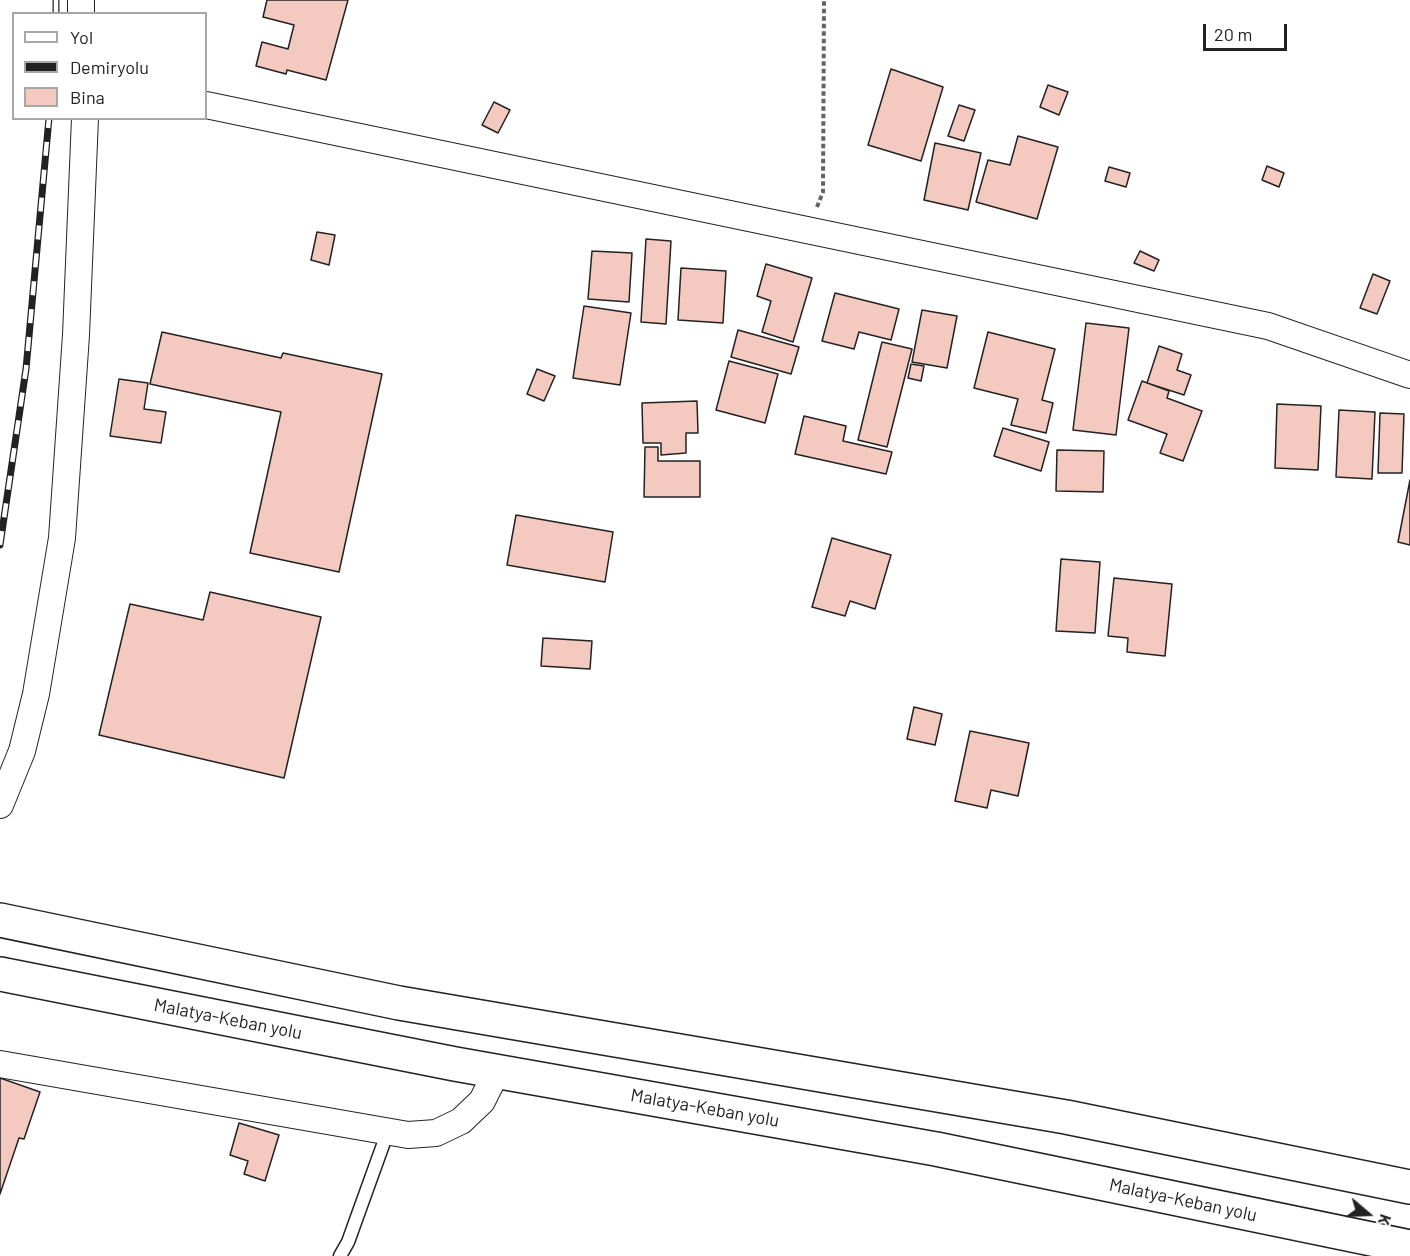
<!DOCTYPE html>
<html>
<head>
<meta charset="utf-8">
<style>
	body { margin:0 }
	#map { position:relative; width:1410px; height:1256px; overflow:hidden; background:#fff; font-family:Barlow,sans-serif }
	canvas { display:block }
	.legend { position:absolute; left:12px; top:12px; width:195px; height:108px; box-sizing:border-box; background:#fff; border:2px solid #a7a7a7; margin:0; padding:8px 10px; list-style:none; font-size:18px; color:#222 }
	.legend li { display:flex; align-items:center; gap:12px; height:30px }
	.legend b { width:30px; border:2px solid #a7a7a7 }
	.north { position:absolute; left:1338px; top:1184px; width:60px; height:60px; -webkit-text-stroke:4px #fff; paint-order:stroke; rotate:109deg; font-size:16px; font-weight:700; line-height:24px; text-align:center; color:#222 }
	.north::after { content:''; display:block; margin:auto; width:21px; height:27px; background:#222; clip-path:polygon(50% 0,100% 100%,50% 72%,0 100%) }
	.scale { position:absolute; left:1203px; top:24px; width:84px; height:27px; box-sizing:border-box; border:3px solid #222; border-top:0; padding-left:8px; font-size:18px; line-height:21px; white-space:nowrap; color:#222; -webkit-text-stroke:4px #fff; paint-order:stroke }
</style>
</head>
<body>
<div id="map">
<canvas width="1410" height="1256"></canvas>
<ul class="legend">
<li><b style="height:8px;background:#fff"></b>Yol</li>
<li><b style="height:8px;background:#222"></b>Demiryolu</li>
<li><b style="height:16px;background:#f3c9c0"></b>Bina</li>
</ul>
<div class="north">K</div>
<div class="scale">20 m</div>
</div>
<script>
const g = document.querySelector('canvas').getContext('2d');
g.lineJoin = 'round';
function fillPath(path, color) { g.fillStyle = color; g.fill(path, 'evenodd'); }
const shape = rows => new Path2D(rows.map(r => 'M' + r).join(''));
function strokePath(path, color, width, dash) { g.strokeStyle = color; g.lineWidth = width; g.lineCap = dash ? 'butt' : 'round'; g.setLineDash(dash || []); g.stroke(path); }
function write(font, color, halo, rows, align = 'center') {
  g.font = font + ' Barlow,sans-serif'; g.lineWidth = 4.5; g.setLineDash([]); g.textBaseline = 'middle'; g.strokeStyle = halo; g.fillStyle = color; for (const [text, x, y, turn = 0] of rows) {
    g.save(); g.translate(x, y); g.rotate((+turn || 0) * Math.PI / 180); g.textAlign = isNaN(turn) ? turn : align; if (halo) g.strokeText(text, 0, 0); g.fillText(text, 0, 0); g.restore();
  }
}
const building = shape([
	[267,0,348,0,326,80,287,70,286,74,256,66,262,42,288,49,294,25,263,17,267,0],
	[891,69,943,87,921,161,868,145,891,69],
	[1048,85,1068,92,1059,115,1040,107,1048,85],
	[494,102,510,110,498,133,482,125,494,102],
	[959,105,975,110,964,141,948,136,959,105],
	[1018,136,1058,147,1037,219,976,202,988,160,1010,165,1018,136],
	[935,143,981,153,968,210,924,200,935,143],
	[1267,166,1284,173,1279,187,1262,180,1267,166],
	[1109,167,1130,173,1126,187,1105,181,1109,167],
	[317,232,335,235,329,265,311,260,317,232],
	[646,239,671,241,666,324,641,322,646,239],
	[592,251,632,253,629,302,588,299,592,251],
	[1140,251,1159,260,1154,271,1134,263,1140,251],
	[766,264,812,278,793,342,762,332,771,301,757,296,766,264],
	[681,268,726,271,723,323,678,320,681,268],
	[1373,274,1390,281,1377,314,1360,308,1373,274],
	[835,293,899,309,891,340,859,332,854,349,822,341,835,293],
	[584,306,631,313,620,385,573,378,584,306],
	[922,310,957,316,947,368,912,362,922,310],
	[1086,323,1129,328,1116,435,1073,430,1086,323],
	[738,330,799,347,791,374,731,357,738,330],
	[162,332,281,358,283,353,382,374,339,572,250,553,281,412,150,384,162,332],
	[988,332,1055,349,1042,400,1053,403,1046,433,1011,425,1018,399,974,388,988,332],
	[882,342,912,349,887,447,858,440,882,342],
	[1159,346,1182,354,1177,370,1191,375,1184,395,1147,383,1159,346],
	[729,361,778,374,765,423,716,410,729,361],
	[911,364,924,366,921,381,908,378,911,364],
	[537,369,555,376,544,401,527,394,537,369],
	[119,379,148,383,144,409,166,412,161,443,110,436,119,379],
	[1142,381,1169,391,1167,398,1202,411,1183,461,1160,453,1167,434,1128,420,1142,381],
	[697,401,698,433,686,433,686,453,661,455,661,443,643,443,642,403,697,401],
	[1277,404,1321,406,1318,470,1275,468,1277,404],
	[1339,410,1375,412,1372,479,1336,477,1339,410],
	[1380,413,1404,414,1402,473,1378,473,1380,413],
	[804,416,846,426,843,441,892,452,886,474,795,454,804,416],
	[1003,428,1049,442,1041,471,994,456,1003,428],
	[645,447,658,447,658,461,700,461,700,497,644,497,645,447],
	[1057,450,1104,451,1103,492,1056,491,1057,450],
	[1410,480,1410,545,1398,542,1410,480],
	[516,515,613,532,605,582,507,565,516,515],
	[832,538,891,555,875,609,850,601,845,616,812,607,832,538],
	[1061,559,1100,562,1095,633,1056,631,1061,559],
	[1114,578,1172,584,1165,656,1127,652,1128,638,1108,636,1114,578],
	[210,592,321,617,284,778,99,735,130,604,203,620,210,592],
	[543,638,592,641,590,669,541,666,543,638],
	[914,707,942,714,935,745,907,739,914,707],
	[970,731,1029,743,1018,796,991,790,987,808,955,801,970,731],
	[0,1078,40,1092,24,1139,19,1138,0,1194,0,1078],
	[239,1123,279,1135,265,1181,244,1174,248,1161,230,1155,239,1123]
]);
fillPath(building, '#f3c9c0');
strokePath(building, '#222', 1.5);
const lane = shape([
	[340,1256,348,1242,388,1131]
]);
const street = shape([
	[81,0,81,14],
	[206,105,1268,326,1410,375],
	[0,805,22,751,36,694,62,538,76,335,85,118],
	[0,1064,408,1135,436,1133,461,1121,482,1101,497,1071]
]);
const highway = shape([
	[0,920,399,1003,1066,1117,1410,1187],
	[0,974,455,1064,936,1149,1410,1247]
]);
strokePath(lane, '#222', 15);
strokePath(street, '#222', 28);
strokePath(highway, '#222', 36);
strokePath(shape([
	[817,207,823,192,824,0]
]), '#646464', 4, [4.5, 3]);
strokePath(lane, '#fff', 12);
strokePath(street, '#fff', 26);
strokePath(highway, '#fff', 33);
const rail = shape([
	[56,0,56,14],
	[0,545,26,369,49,118]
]);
strokePath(rail, '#222', 7);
strokePath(rail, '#fff', 4.5, [14]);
write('18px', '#222', '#fff', [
	["Malatya-Keban yolu",228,1019,11],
	["Malatya-Keban yolu",705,1108,10],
	["Malatya-Keban yolu",1183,1200,12]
]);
</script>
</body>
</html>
